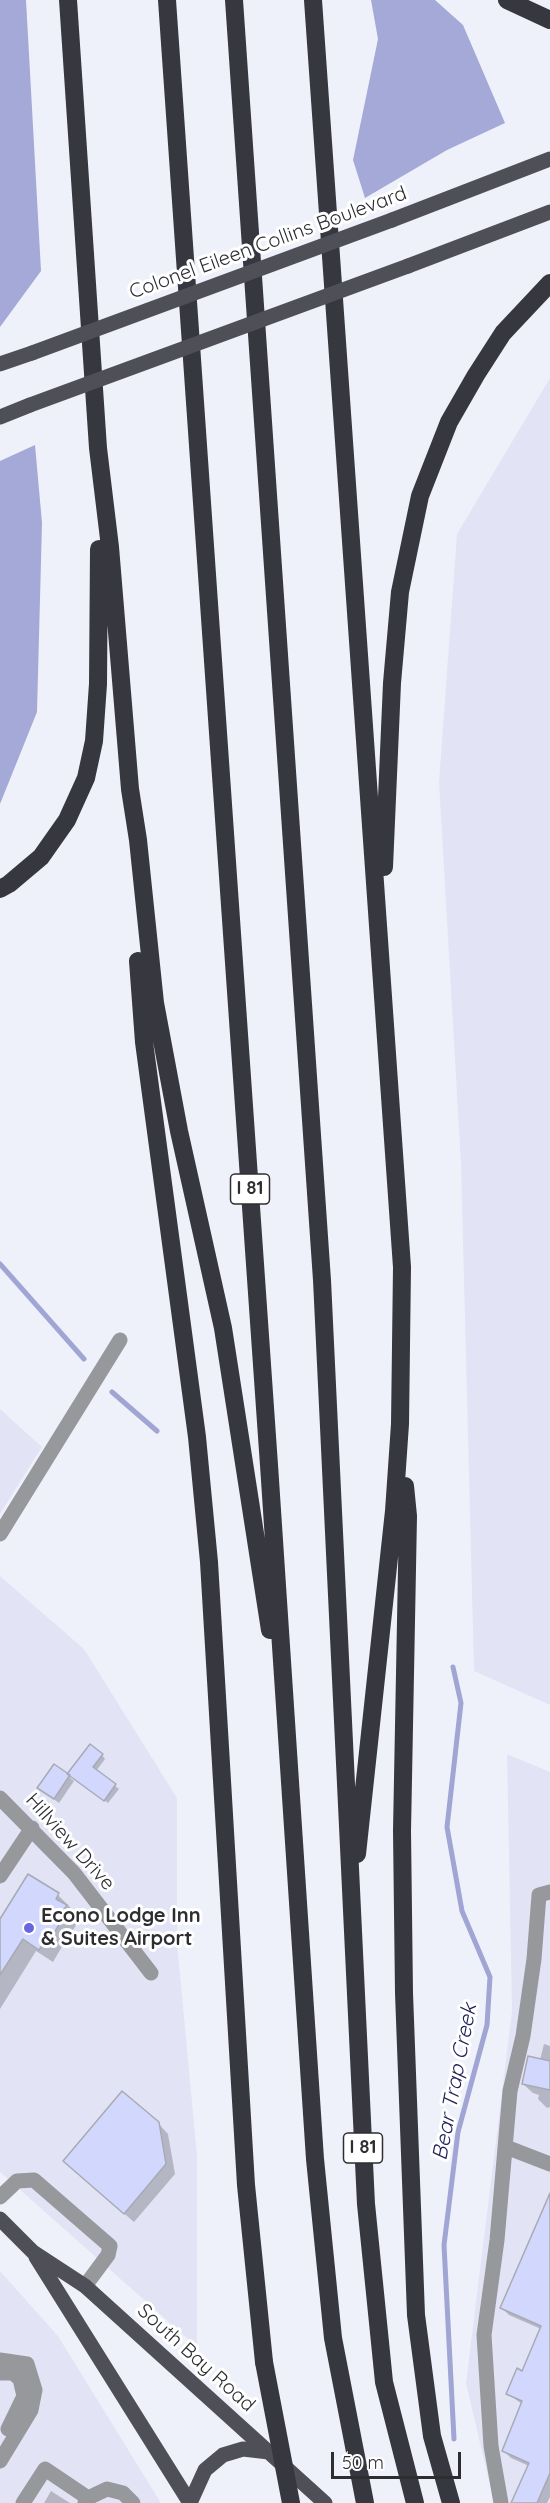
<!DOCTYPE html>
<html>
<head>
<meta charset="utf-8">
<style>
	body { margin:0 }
	#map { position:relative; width:550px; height:2503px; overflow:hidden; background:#eff1fa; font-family:Quicksand,sans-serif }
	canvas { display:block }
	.scale { position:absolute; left:331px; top:2452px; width:130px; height:27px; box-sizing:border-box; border:3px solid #2e2e32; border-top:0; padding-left:8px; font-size:18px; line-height:21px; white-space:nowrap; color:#2e2e32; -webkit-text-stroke:4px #fefffe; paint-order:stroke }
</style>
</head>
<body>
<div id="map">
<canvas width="550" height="2503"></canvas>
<div class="scale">50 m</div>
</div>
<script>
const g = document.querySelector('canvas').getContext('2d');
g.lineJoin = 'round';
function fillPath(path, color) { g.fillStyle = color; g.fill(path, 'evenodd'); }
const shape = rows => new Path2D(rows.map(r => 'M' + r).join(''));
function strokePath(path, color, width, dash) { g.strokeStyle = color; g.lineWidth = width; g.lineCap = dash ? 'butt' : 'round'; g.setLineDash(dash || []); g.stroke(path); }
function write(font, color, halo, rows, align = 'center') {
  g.font = font + ' Quicksand,sans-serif'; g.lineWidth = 6; g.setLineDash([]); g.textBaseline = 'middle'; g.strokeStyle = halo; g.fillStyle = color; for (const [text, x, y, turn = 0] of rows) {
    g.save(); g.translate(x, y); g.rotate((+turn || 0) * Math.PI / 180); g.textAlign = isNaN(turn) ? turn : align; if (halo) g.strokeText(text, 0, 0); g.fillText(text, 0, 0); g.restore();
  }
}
fillPath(shape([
	[550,378,550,1705,474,1671,461,1164,439,782,457,534],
	[0,1409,42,1447,0,1514],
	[0,1576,84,1649,177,1798,177,1942,197,2155,197,2347,0,2172],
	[507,1754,550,1772,550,2503,494,2503,466,2383,512,2011],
	[0,2271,58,2336,161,2503,0,2503]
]), '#e2e4f5');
fillPath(shape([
	[0,0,26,0,41,271,0,327],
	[371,0,435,0,463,25,505,123,447,150,365,198,353,160,378,39],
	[35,445,42,523,37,712,0,804,0,461]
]), '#a4a9d7');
fillPath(shape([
	[102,1755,105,1759,96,1771,119,1789,108,1803,73,1777],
	[69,1777,74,1781,59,1803,39,1788],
	[29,1876,58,1895,71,1908,70,1910,79,1920,70,1935,72,1937,66,1947,63,1945,53,1962,36,1951,0,2009,0,1922],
	[544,2044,550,2046,550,2107,547,2108,538,2099,539,2095,533,2093,523,2084,540,2060],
	[158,2123,168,2134,175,2174,134,2222,75,2171],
	[550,2197,550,2497,547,2503,513,2503,529,2466,511,2458,503,2450,522,2404,508,2394,523,2372,541,2329,509,2315,502,2308],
	[51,2491,70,2503,44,2503]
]), '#0003');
strokePath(shape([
	[0,1264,84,1359],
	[112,1392,157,1431],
	[453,1667,461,1703,447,1827,462,1911,490,1977,487,2025,458,2132,444,2245,454,2439]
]), '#a0a5d3', 5);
const building = shape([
	[90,1744,103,1754,93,1767,116,1784,104,1801,67,1774,90,1744],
	[54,1764,70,1775,54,1799,37,1788,54,1764],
	[28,1874,59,1893,56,1899,67,1905,57,1921,60,1923,53,1935,50,1933,39,1950,23,1939,0,1975,0,1919,28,1874],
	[528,2056,550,2061,550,2090,522,2084,528,2056],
	[122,2091,159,2122,166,2164,124,2214,63,2161,122,2091],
	[550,2193,550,2473,537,2503,511,2503,529,2463,502,2451,522,2401,506,2394,517,2368,522,2371,541,2326,500,2308,550,2193]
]);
fillPath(building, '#d2d7fe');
strokePath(building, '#a8aab3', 1.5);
strokePath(shape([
	[0,1534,120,1340],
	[0,1798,74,1873,151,1973],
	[0,1876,32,1828],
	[506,2147,550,2164],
	[0,2197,17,2181,34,2180,110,2246,108,2255,85,2286],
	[0,2360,27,2364,35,2390,31,2410,0,2461],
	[0,2373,13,2373,20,2379,24,2396,8,2429],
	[88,2498,107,2489,123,2493,133,2503],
	[23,2503,45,2469,88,2498,85,2503],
	[501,2503,491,2446,484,2335,497,2240,510,2091,523,2036,534,1959,539,1895,550,1892]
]), '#97989c', 15);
strokePath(shape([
	[392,220,550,159],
	[408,266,550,212],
	[0,364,32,353],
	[0,417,30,405],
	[0,2219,33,2252,85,2286,325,2503],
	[36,2257,190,2503],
	[190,2503,205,2470,223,2455,243,2449,269,2452]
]), '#4f5057', 15);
strokePath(shape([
	[68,0,98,448,110,547,130,789,138,840,155,1003,179,1131,223,1328,270,1630],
	[167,0,269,1465,315,2159,333,2338,365,2503],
	[234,0,322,1280,366,2204,384,2382,415,2503],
	[313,0,402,1267,400,1424,394,1511,357,1854],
	[507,0,550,20],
	[384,867,392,683,400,592,420,496,449,422,476,375,503,333,550,283],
	[0,889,9,884,41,857,67,820,86,778,94,741,98,684,99,549],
	[138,961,144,1042,197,1437,209,1562,246,2185,264,2362],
	[405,1486,408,1516,402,1831,404,1993,416,2315,432,2436,451,2503]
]), '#36373f', 18);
strokePath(shape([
	[32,353,392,220],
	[30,405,408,266]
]), '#4f5057', 15);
strokePath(shape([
	[264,2362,291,2503]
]), '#36373f', 18);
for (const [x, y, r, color] of [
	[29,1928,6,"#6766e0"]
]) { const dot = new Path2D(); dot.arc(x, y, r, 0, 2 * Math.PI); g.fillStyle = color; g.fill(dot); strokePath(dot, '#fefffe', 2); }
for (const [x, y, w] of [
	[250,1189,39],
	[363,2148,39]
]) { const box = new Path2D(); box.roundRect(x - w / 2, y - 15, w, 30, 4.5); g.fillStyle = '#fefffe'; g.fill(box); strokePath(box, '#2e2e32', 1.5); }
write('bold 18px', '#2e2e32', null, [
	["I 81",250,1189],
	["I 81",363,2148]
]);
write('20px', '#2e2e32', '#fefffe', [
	["Colonel Eileen Collins Boulevard",268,243,-20],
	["Hillview Drive",70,1842,48],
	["South Bay Road",196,2358,42]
]);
write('bold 20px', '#2e2e32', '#fefffe', [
	["Econo Lodge Inn",41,1916],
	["& Suites Airport",41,1939]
], 'left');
write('italic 21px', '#24235a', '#fefffe', [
	["Bear Trap Creek",455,2082,-79]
]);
</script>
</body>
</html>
